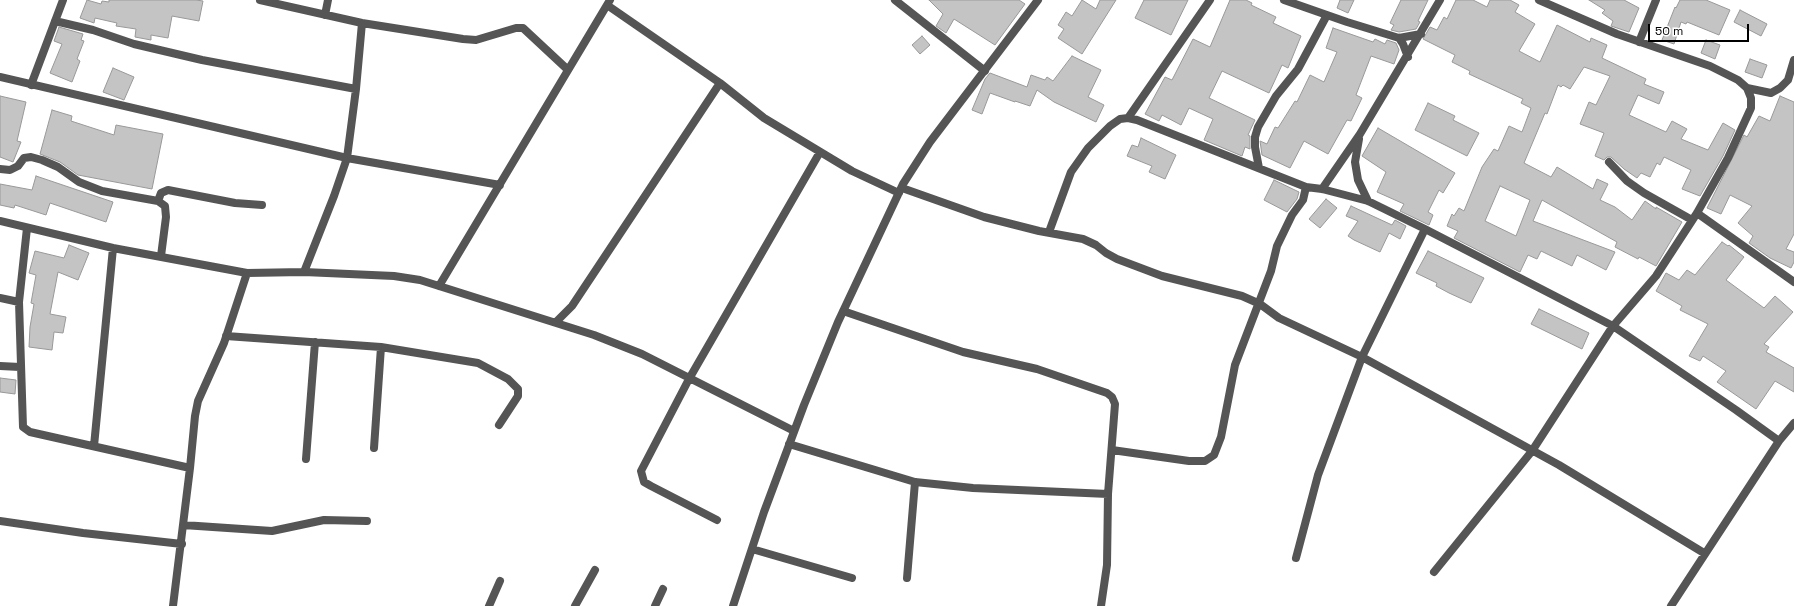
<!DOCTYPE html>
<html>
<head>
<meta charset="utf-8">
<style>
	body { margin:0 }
	#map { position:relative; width:1794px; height:606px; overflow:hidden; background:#fff; font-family:"Space Grotesk",sans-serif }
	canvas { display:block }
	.scale { position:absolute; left:1648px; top:24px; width:101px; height:18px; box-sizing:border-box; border:2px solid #000; border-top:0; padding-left:5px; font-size:12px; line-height:14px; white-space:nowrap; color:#000; -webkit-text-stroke:3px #fff; paint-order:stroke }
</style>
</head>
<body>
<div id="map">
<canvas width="1794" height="606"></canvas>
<div class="scale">50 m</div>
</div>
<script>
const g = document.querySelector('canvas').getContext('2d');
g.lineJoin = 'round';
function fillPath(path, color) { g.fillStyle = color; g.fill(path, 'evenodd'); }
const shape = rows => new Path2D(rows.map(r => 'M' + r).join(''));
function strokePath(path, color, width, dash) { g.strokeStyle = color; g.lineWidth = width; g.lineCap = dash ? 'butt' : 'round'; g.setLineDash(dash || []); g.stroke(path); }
const building = shape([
	[87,0,101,4,102,1,109,2,109,0,196,0,203,1,199,21,172,16,168,38,151,35,151,40,135,37,136,29,116,26,117,23,95,18,94,23,80,18,87,0],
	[929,0,1019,0,1025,4,995,45,954,19,946,33,936,26,943,14,929,0],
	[1082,0,1096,9,1100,0,1116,0,1082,54,1058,38,1064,29,1058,25,1066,12,1072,16,1082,0],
	[1144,0,1188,0,1171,35,1135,18,1144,0],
	[1230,0,1246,0,1252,3,1251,5,1276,17,1273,23,1301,36,1288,68,1282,65,1269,93,1222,71,1209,98,1255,120,1248,135,1250,136,1250,149,1245,147,1242,156,1204,140,1213,119,1189,108,1181,125,1162,115,1159,121,1145,114,1165,77,1172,80,1193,39,1210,47,1230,0],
	[1340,0,1354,0,1348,13,1337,8,1340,0],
	[1401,0,1428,0,1418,21,1420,22,1416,29,1399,32,1391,30,1394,25,1390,23,1401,0],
	[1456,0,1473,0,1487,7,1490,0,1510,0,1519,5,1515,12,1535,24,1519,51,1540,62,1557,25,1590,42,1591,38,1607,45,1602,58,1646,79,1644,84,1664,92,1659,104,1638,95,1629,115,1666,132,1672,121,1687,129,1681,139,1708,150,1723,123,1735,130,1723,156,1700,196,1682,189,1691,170,1664,157,1660,165,1657,163,1650,177,1641,173,1637,178,1624,169,1611,157,1607,157,1604,160,1595,156,1604,133,1580,124,1589,102,1596,105,1610,76,1584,67,1570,89,1563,85,1561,87,1558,85,1547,114,1545,113,1524,163,1551,177,1557,167,1593,189,1597,179,1608,184,1600,200,1615,207,1632,220,1645,201,1656,209,1656,207,1682,222,1656,266,1639,257,1638,259,1615,247,1617,242,1542,200,1533,221,1615,252,1606,270,1577,255,1572,266,1541,251,1537,259,1528,255,1520,272,1454,238,1458,231,1447,226,1452,214,1454,216,1459,208,1464,211,1482,167,1494,149,1498,151,1509,126,1522,132,1531,108,1521,103,1523,99,1469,74,1470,71,1452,62,1455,55,1423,39,1430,27,1437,30,1444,17,1447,19,1456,0],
	[1500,186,1530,200,1516,236,1485,221,1500,186],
	[1589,0,1624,0,1639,8,1629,32,1611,26,1613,21,1602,13,1605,10,1589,0],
	[1680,0,1706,0,1730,10,1719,35,1687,22,1686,24,1681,22,1674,44,1662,40,1675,7,1676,8,1680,0],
	[1740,10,1767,24,1761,36,1734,22,1740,10],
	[59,27,83,34,81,40,84,41,77,59,80,61,72,82,50,73,62,44,54,41,59,27],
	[1333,28,1373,42,1375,39,1385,44,1387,40,1396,43,1399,50,1394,64,1371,56,1356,95,1362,98,1351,121,1347,120,1328,154,1304,141,1290,168,1262,155,1260,141,1267,144,1275,127,1278,128,1295,101,1297,102,1310,75,1324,82,1337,52,1326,48,1333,28],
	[922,36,930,45,920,54,912,45,922,36],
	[1706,40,1720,45,1715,59,1701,53,1706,40],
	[1072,56,1101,70,1088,97,1104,105,1096,122,1054,102,1037,90,1030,106,1015,101,1015,102,990,93,982,114,972,110,985,79,990,73,1027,87,1031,75,1045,80,1047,77,1053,81,1072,56],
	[1750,59,1767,65,1762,78,1745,72,1750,59],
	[113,68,134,77,124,100,103,92,113,68],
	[0,96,26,102,17,141,21,142,13,162,0,157,0,96],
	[1780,96,1794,102,1794,234,1786,249,1794,252,1794,262,1791,268,1770,258,1749,243,1753,236,1738,223,1752,206,1730,195,1721,214,1707,208,1744,135,1747,137,1759,116,1770,121,1780,96],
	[1428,103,1455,116,1453,120,1479,133,1467,156,1415,130,1428,103],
	[52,110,72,116,71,121,114,135,116,125,163,134,152,189,78,175,60,162,40,154,52,110],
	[1378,128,1455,173,1443,193,1439,190,1428,212,1433,215,1429,225,1400,211,1404,204,1377,192,1386,172,1362,156,1378,128],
	[1141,138,1176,155,1165,179,1149,172,1152,166,1127,156,1132,145,1138,147,1141,138],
	[36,176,113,202,106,222,50,203,46,215,15,205,14,208,0,205,0,184,32,190,36,176],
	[1274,180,1299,192,1297,199,1287,212,1264,200,1274,180],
	[1326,199,1337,208,1320,228,1309,219,1326,199],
	[1351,206,1392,225,1395,220,1406,226,1400,239,1389,233,1380,252,1354,240,1348,236,1358,221,1346,216,1351,206],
	[1722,242,1728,246,1729,245,1744,257,1726,280,1764,308,1775,296,1793,312,1764,344,1769,347,1766,352,1794,368,1794,392,1775,381,1756,409,1717,382,1726,371,1703,356,1700,361,1689,356,1708,324,1680,310,1682,306,1656,291,1666,273,1679,280,1687,270,1695,275,1722,242],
	[69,245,89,253,78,280,58,272,50,314,66,317,63,333,54,332,52,350,29,347,30,327,34,304,31,303,36,275,29,273,35,251,64,258,69,245],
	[1428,251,1484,278,1471,303,1449,293,1436,286,1437,283,1416,273,1428,251],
	[1539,309,1589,333,1582,349,1531,324,1539,309],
	[0,378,16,380,15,394,0,392,0,378]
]);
fillPath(building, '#c4c4c4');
strokePath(building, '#999', 1);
strokePath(shape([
	[0,169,10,170,18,166,24,158,31,157,42,160,58,167,79,182,102,191,158,201,165,206,166,217,161,256],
	[158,201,161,193,168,190,235,203,262,205]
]), '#555', 8);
strokePath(shape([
	[260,0,362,23,463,39,476,40,516,28,523,28,567,69],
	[895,0,985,71],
	[1284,0,1347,22,1399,38,1421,34],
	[607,5,720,83,764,118,852,171,899,193],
	[325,15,328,0],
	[55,21,93,30,134,44,202,60,356,89],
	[1399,38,1403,44,1408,57],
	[1639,42,1656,0],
	[0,77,347,158,500,185],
	[31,85,63,0],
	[1747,88,1771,93,1780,88,1788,80,1794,60],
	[1128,118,1210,0],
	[1359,139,1355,162,1358,180,1368,201],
	[1609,162,1627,181,1644,193,1692,220],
	[1259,168,1255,147,1255,137,1258,127,1276,96,1298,69,1327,15],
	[902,188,984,217,1039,231,1083,239,1096,245,1106,253,1117,259,1162,276,1242,296,1260,304,1279,318,1362,357,1559,465,1704,553],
	[1322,189,1360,134,1440,0],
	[1697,213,1794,282],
	[0,221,113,248,247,273,304,272,394,276,420,280,594,335,642,354,794,431],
	[27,228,19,302,23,427,30,432,190,468],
	[1049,232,1071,172,1088,148,1110,126,1120,119,1128,118,1137,120,1306,187,1322,189,1368,201,1425,229,1613,326,1736,410,1779,441],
	[304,272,334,196,347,158,356,89,362,23],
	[439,286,610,0],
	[0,298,19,302],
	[556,322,572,306,720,83],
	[226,336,381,347,478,363,508,379,518,389,518,396,499,425],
	[0,366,20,367],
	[789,444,915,482,973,488,1108,494,1115,404,1112,397,1107,393,1037,369,963,352,843,311],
	[94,446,113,248],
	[374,448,381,347],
	[1112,450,1189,461,1205,461,1214,455,1221,437,1235,365,1271,271,1277,246,1292,215,1303,200,1306,187],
	[306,459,315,342],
	[717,520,651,486,644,482,641,471,689,379,820,152],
	[0,521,83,533,182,544],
	[183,525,272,531,324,520,367,521],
	[752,549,852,578],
	[1296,558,1318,475,1362,357,1425,229],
	[1434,572,1532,451,1613,326,1656,276,1697,213,1728,158,1751,108,1751,98,1747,88,1738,80,1710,66,1617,34,1539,0],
	[907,578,915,482],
	[173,606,190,468,195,416,198,401,224,343,247,273],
	[489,606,500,581],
	[575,606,595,570],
	[655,606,663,589],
	[733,606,764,512,804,405,838,322,903,184,930,142,1038,0],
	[1101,606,1107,565,1108,494],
	[1671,606,1779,441,1794,423]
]), '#555', 8);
</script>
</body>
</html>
